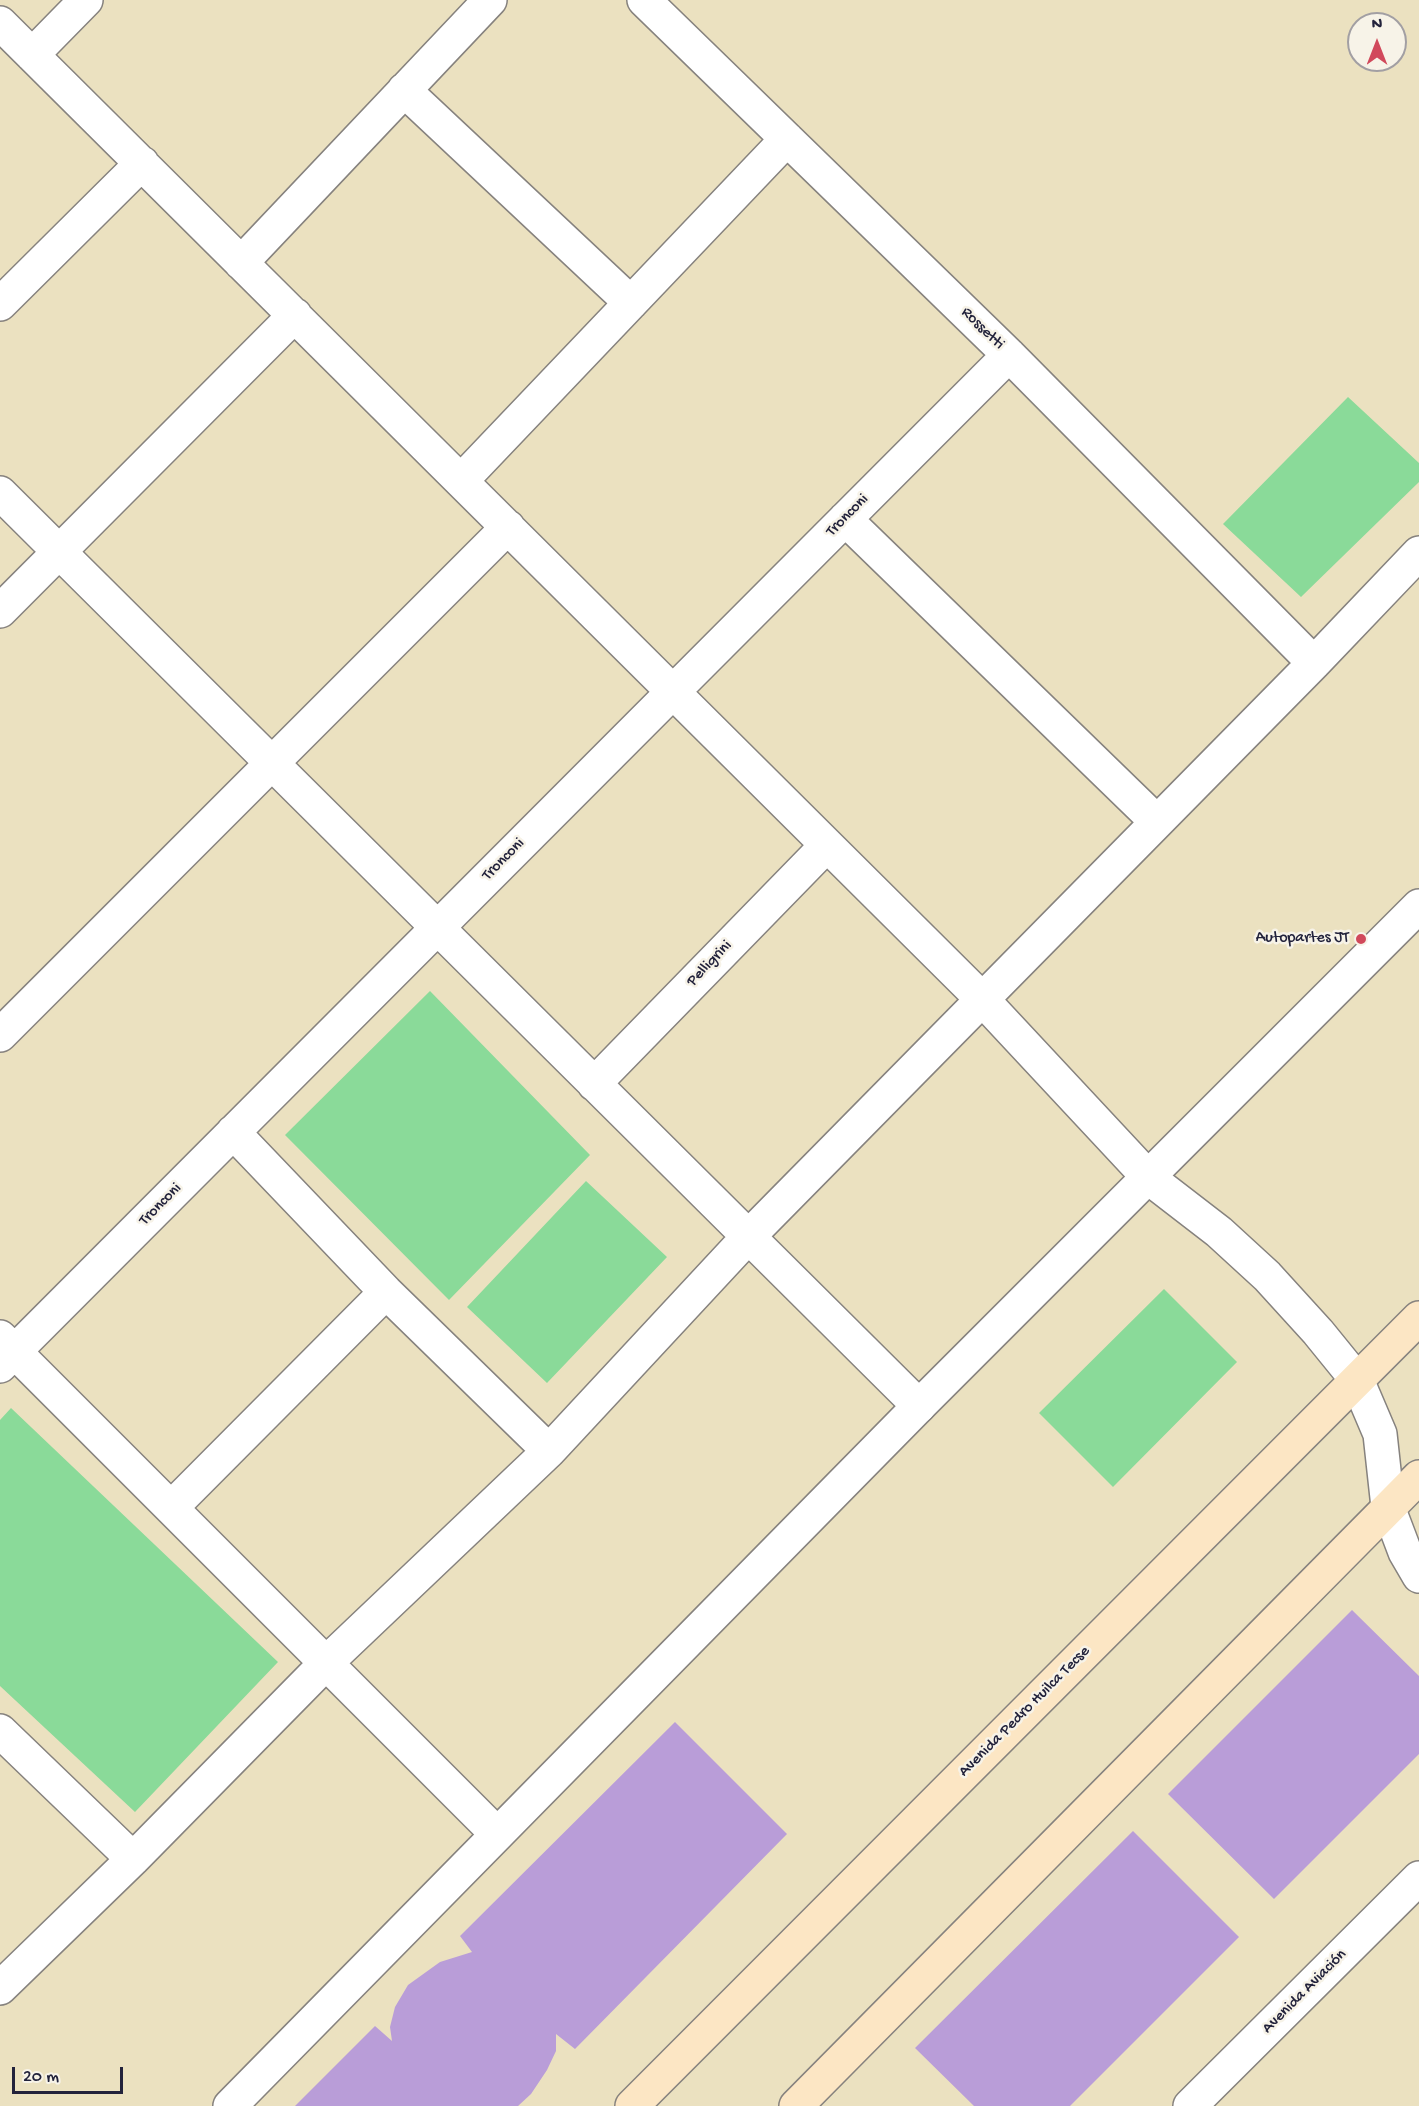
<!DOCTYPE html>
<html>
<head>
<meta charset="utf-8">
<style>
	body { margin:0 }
	#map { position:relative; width:1419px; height:2106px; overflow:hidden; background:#ebe1c0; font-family:"Gochi Hand",sans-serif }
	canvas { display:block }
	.north { position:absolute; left:1347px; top:12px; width:60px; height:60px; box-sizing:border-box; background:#f7f3e8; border:2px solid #a29fa3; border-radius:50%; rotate:0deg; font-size:16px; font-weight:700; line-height:24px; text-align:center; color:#22223b }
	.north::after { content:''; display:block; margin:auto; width:21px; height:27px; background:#d1495b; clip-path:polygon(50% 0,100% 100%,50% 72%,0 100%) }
	.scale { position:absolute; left:12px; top:2067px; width:111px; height:27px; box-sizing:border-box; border:3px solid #22223b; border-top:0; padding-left:8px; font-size:18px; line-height:21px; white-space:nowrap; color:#22223b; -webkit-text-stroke:4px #f7f3e8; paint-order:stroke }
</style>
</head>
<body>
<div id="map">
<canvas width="1419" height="2106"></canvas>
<div class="north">N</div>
<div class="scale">20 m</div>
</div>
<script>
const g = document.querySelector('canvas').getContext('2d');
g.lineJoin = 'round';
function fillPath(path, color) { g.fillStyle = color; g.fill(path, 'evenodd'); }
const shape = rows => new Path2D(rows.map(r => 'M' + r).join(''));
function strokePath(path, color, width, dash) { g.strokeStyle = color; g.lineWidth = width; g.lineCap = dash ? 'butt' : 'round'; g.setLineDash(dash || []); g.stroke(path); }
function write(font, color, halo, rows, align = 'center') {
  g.font = font + ' "Gochi Hand",sans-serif'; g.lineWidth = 5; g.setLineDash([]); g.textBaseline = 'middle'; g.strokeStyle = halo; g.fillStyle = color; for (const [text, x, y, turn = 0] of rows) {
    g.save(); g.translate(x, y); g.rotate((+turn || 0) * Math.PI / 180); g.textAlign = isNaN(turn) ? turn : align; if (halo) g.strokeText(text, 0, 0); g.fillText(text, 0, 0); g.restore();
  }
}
fillPath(shape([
	[1348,397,1419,463,1419,482,1301,597,1223,524],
	[430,991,590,1155,449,1300,285,1135],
	[586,1181,667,1257,547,1383,467,1307],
	[1164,1289,1237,1362,1113,1487,1039,1413],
	[11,1408,278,1662,135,1812,0,1686,0,1420]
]), '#8ada99');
fillPath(shape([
	[1352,1610,1419,1676,1419,1754,1274,1899,1168,1794],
	[675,1722,787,1834,575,2049,556,2034,556,2051,547,2070,531,2094,518,2106,295,2106,375,2026,392,2041,390,2027,395,2007,408,1985,440,1962,472,1952,460,1936],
	[1133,1831,1239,1937,1070,2106,974,2106,915,2048]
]), '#b99dd8');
const minor = shape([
	[644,0,1009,355,1314,663],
	[0,23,982,999,1149,1178,1219,1232,1267,1276,1318,1332,1357,1380,1380,1434,1388,1507,1405,1552,1419,1576],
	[32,55,86,0],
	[404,90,631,303],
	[241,263,490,0],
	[0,304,142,163],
	[461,481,787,139],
	[0,493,919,1406],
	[845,519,1157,822],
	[0,611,295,315],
	[0,1035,508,527],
	[594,1084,827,845],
	[233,1132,386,1292,549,1451],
	[0,1337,497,1834],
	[0,1366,1009,355],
	[171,1508,386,1292],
	[0,1731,133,1859],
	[0,1988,133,1859,326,1663,549,1451,748,1237,1314,663,1419,553]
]);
const tertiary = shape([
	[230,2106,919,1406,1419,906],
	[1190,2106,1419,1878]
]);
const secondary = shape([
	[632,2106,1419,1318],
	[796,2106,1419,1477]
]);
strokePath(minor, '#86827e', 36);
strokePath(tertiary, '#86827e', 36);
strokePath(secondary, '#86827e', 36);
strokePath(minor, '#fff', 33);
strokePath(tertiary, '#fff', 33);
strokePath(secondary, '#fce6c4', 33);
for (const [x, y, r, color] of [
	[1361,939,6,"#d1495b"]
]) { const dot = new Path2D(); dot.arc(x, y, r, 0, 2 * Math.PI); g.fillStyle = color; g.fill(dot); strokePath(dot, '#f7f3e8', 2); }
write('16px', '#22223b', '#f7f3e8', [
	["Rossetti",982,329,44],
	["Tronconi",848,516,-45],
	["Tronconi",504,860,-45],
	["Pelligrini",710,964,-46],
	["Tronconi",161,1205,-45],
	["Avenida Pedro Huilca Tecse",1025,1712,-45],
	["Avenida Aviación",1305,1992,-45]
]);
write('16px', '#22223b', '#f7f3e8', [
	["Autopartes JT",1349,939]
], 'right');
</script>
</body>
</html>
